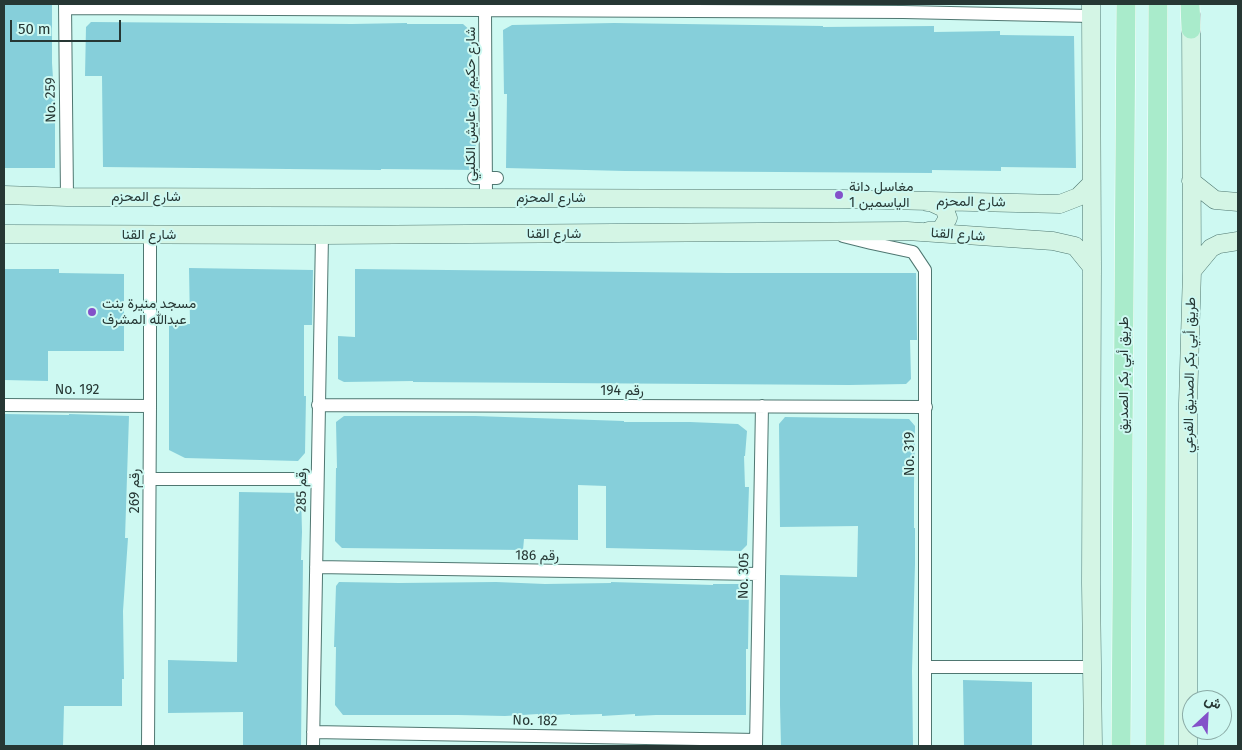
<!DOCTYPE html>
<html>
<head>
<meta charset="utf-8">
<style>
	body { margin:0 }
	#map { position:relative; width:1242px; height:750px; overflow:hidden; background:#cef9f2; font-family:"Fira Sans",Vazirmatn,sans-serif }
	canvas { display:block }
	.frame { position:absolute; inset:0; border:5px solid #263734; pointer-events:none }
	.north { position:absolute; left:1182px; top:690px; width:50px; height:50px; box-sizing:border-box; background:#cef9f2; border:1px solid #8baba6; border-radius:50%; rotate:25deg; font-size:14px; font-weight:700; line-height:20px; text-align:center; color:#263734 }
	.north::after { content:''; display:block; margin:auto; width:18px; height:22px; background:#8451c9; clip-path:polygon(50% 0,100% 100%,50% 72%,0 100%) }
	.scale { position:absolute; left:10px; top:20px; width:111px; height:22px; box-sizing:border-box; border:2px solid #263734; border-top:0; padding-left:6px; font-size:15px; line-height:18px; white-space:nowrap; color:#263734; -webkit-text-stroke:4px #cef9f2; paint-order:stroke }
</style>
</head>
<body>
<div id="map">
<canvas width="1242" height="750"></canvas>
<div class="frame"></div>
<div class="north">ش</div>
<div class="scale">50 m</div>
</div>
<script>
const g = document.querySelector('canvas').getContext('2d');
g.lineJoin = 'round';
function fillPath(path, color) { g.fillStyle = color; g.fill(path, 'evenodd'); }
const shape = rows => new Path2D(rows.map(r => 'M' + r).join(''));
function strokePath(path, color, width, dash) { g.strokeStyle = color; g.lineWidth = width; g.lineCap = dash ? 'butt' : 'round'; g.setLineDash(dash || []); g.stroke(path); }
function write(font, color, halo, rows, align = 'center') {
  g.font = font + ' "Fira Sans",Vazirmatn,sans-serif'; g.lineWidth = 4; g.setLineDash([]); g.textBaseline = 'middle'; g.strokeStyle = halo; g.fillStyle = color; for (const [text, x, y, turn = 0] of rows) {
    g.save(); g.translate(x, y); g.rotate((+turn || 0) * Math.PI / 180); g.textAlign = isNaN(turn) ? turn : align; if (halo) g.strokeText(text, 0, 0); g.fillText(text, 0, 0); g.restore();
  }
}
fillPath(shape([
	[4,4,52,4,52,63,54,93,55,93,55,168,4,168],
	[91,22,352,24,407,23,407,24,463,24,472,32,471,82,475,82,476,170,381,169,381,170,103,167,102,76,85,76,86,27],
	[614,23,823,26,823,27,934,26,934,32,1000,31,1000,35,1074,36,1076,168,1001,167,1001,171,932,170,932,173,625,171,506,168,507,94,504,94,503,30,512,25],
	[189,268,313,270,312,325,304,325,304,396,306,396,305,453,298,461,185,458,169,450,169,324,190,324],
	[4,269,59,269,59,273,124,274,124,351,48,351,48,381,4,380],
	[355,269,727,273,916,273,917,340,910,340,911,379,906,384,849,385,413,382,413,381,344,382,338,379,338,336,355,337],
	[4,414,69,415,69,414,129,416,125,538,128,538,123,611,124,679,122,679,122,706,64,706,63,746,4,746],
	[344,416,475,416,624,421,624,422,690,422,738,424,747,431,745,456,744,456,745,487,749,487,747,545,741,551,606,548,606,486,578,485,578,540,524,539,523,550,342,548,335,541,336,468,337,468,336,422],
	[785,417,909,419,915,426,914,484,914,528,915,528,915,564,912,671,913,746,781,746,780,705,780,575,857,577,858,526,780,527,779,424],
	[239,492,301,493,302,532,301,560,303,560,301,746,243,746,243,712,168,713,168,660,237,662],
	[339,582,399,583,496,582,545,584,611,583,611,582,713,585,713,584,743,584,749,589,748,649,746,649,746,715,656,715,635,716,635,714,602,716,602,714,570,715,570,714,538,716,538,714,505,716,458,715,343,715,335,705,336,647,334,647,336,586],
	[963,680,1032,682,1032,746,964,746]
]), '#86cfda');
const street = shape([
	[65,4,67,197],
	[65,8,903,12,1091,16],
	[485,10,486,198],
	[474,178,497,178],
	[843,236,871,243,913,252,925,270,925,746],
	[4,405,150,406],
	[318,405,926,407],
	[150,479,317,479],
	[316,567,759,574],
	[925,667,1093,667],
	[313,732,756,740],
	[148,746,150,406,150,235],
	[313,746,322,235],
	[756,746,762,406]
]);
const secondary = shape([
	[1091,4,1092,267,1091,583,1093,746],
	[1191,181,1215,200,1238,202],
	[4,195,67,197,843,199,1060,204,1078,197,1091,184],
	[927,202,931,202,944,208,948,218,940,231,928,231],
	[4,234,322,235,907,231,1053,241,1075,246,1092,267],
	[1192,271,1211,248,1219,244,1238,241],
	[1188,746,1188,403,1192,271,1191,14]
]);
const primary = shape([
	[1190,4,1191,29],
	[1121,746,1126,4],
	[1155,746,1158,4]
]);
strokePath(street, '#4f7771', 14);
strokePath(secondary, '#4f7771', 19);
strokePath(primary, '#fff', 20);
strokePath(street, '#fff', 12);
strokePath(secondary, '#d4f5e5', 18);
strokePath(primary, '#a9ebcb', 19);
for (const [x, y, r, color] of [
	[839,195,5,"#8451c9"],
	[92,312,5,"#8451c9"]
]) { const dot = new Path2D(); dot.arc(x, y, r, 0, 2 * Math.PI); g.fillStyle = color; g.fill(dot); strokePath(dot, '#cef9f2', 2); }
write('14px', '#263734', '#cef9f2', [
	["No. 259",51,100,-91],
	["شارع حكيم بن عايش الكلبي",471,104,-90],
	["شارع المحزم",146,197],
	["شارع المحزم",551,198],
	["شارع المحزم",971,202,1],
	["شارع القنا",554,234],
	["شارع القنا",149,235],
	["شارع القنا",958,235,4],
	["طريق أبي بكر الصديق",1124,375,-90],
	["طريق أبي بكر الصديق الفرعي",1190,375,-89],
	["No. 192",77,390],
	["رقم 194",622,391],
	["No. 319",910,454,-90],
	["رقم 285",302,490,-89],
	["رقم 269",135,491,-90],
	["رقم 186",537,556,1],
	["No. 305",744,576,-89],
	["No. 182",535,721,1]
]);
write('14px', '#263734', '#cef9f2', [
	["مغاسل دانة",849,187],
	["الياسمين 1",849,203],
	["مسجد منيرة بنت",102,304],
	["عبدالله المشرف",102,320]
], 'left');
</script>
</body>
</html>
